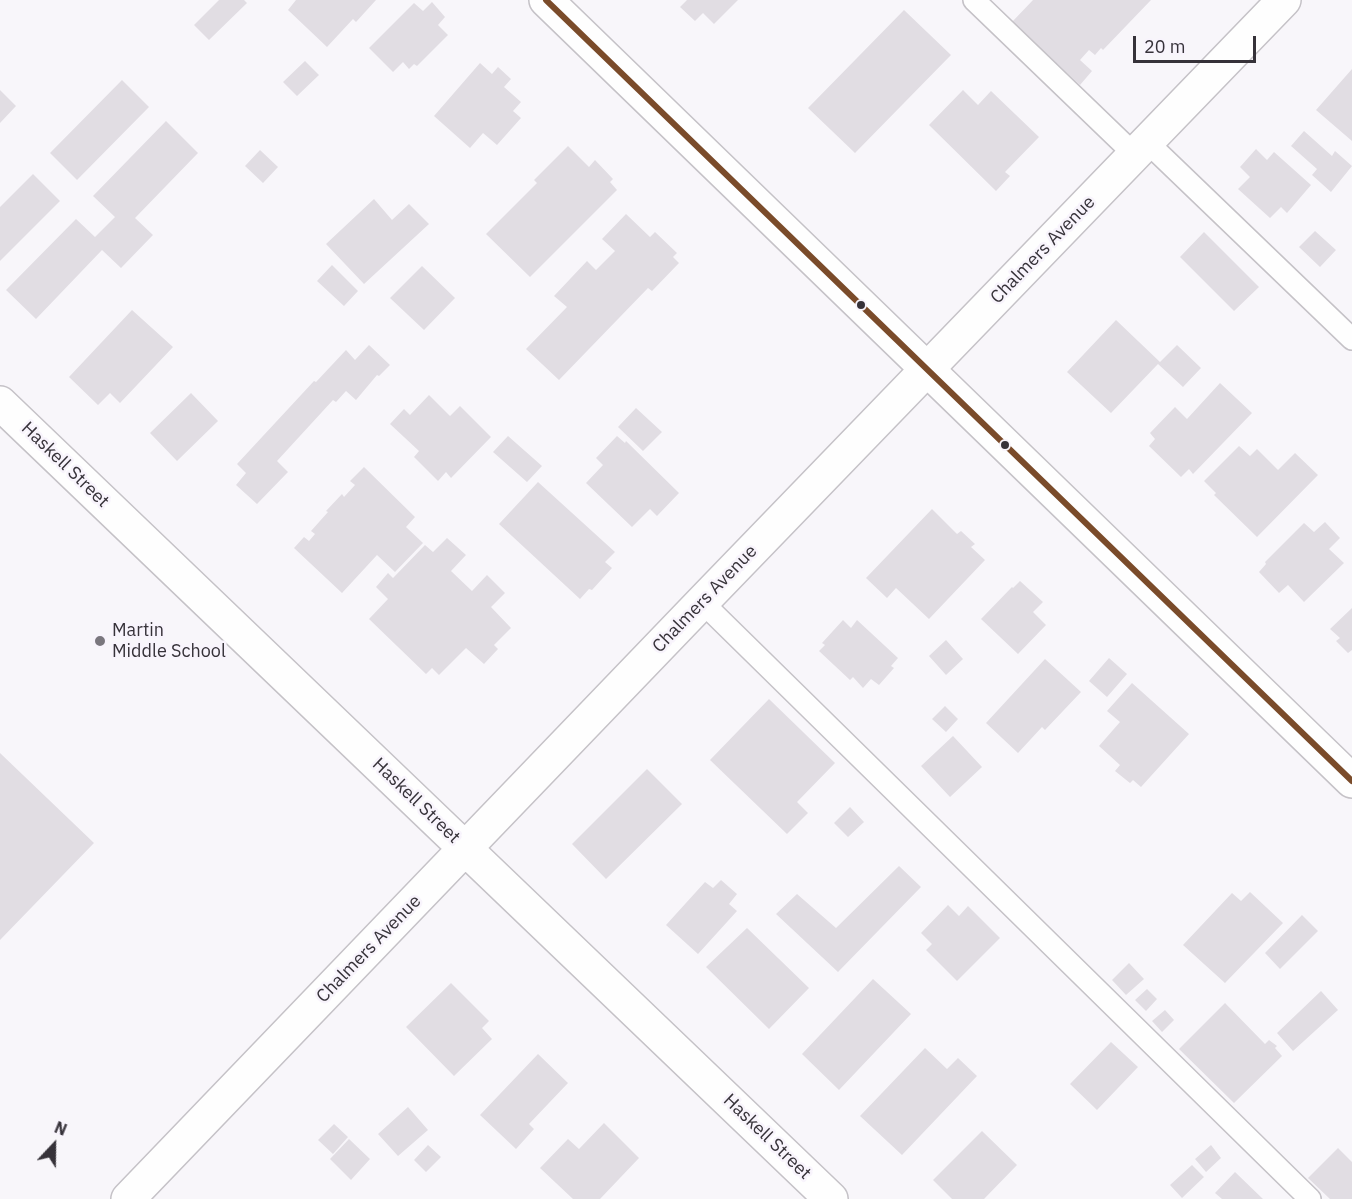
<!DOCTYPE html>
<html>
<head>
<meta charset="utf-8">
<style>
	body { margin:0 }
	#map { position:relative; width:1352px; height:1199px; overflow:hidden; background:#f8f6fa; font-family:"IBM Plex Sans",sans-serif }
	canvas { display:block }
	.north { position:absolute; left:24px; top:1115px; width:60px; height:60px; -webkit-text-stroke:4px #f8f4fc; paint-order:stroke; rotate:22deg; font-size:16px; font-weight:700; line-height:24px; text-align:center; color:#363239 }
	.north::after { content:''; display:block; margin:auto; width:21px; height:27px; background:#363239; clip-path:polygon(50% 0,100% 100%,50% 72%,0 100%) }
	.scale { position:absolute; left:1133px; top:36px; width:123px; height:27px; box-sizing:border-box; border:3px solid #363239; border-top:0; padding-left:8px; font-size:18px; line-height:21px; white-space:nowrap; color:#363239; -webkit-text-stroke:4px #f8f4fc; paint-order:stroke }
</style>
</head>
<body>
<div id="map">
<canvas width="1352" height="1199"></canvas>
<div class="north">N</div>
<div class="scale">20 m</div>
</div>
<script>
const g = document.querySelector('canvas').getContext('2d');
g.lineJoin = 'round';
function fillPath(path, color) { g.fillStyle = color; g.fill(path, 'evenodd'); }
const shape = rows => new Path2D(rows.map(r => 'M' + r).join(''));
function strokePath(path, color, width, dash) { g.strokeStyle = color; g.lineWidth = width; g.lineCap = dash ? 'butt' : 'round'; g.setLineDash(dash || []); g.stroke(path); }
function write(font, color, halo, rows, align = 'center') {
  g.font = font + ' "IBM Plex Sans",sans-serif'; g.lineWidth = 5; g.setLineDash([]); g.textBaseline = 'middle'; g.strokeStyle = halo; g.fillStyle = color; for (const [text, x, y, turn = 0] of rows) {
    g.save(); g.translate(x, y); g.rotate((+turn || 0) * Math.PI / 180); g.textAlign = isNaN(turn) ? turn : align; if (halo) g.strokeText(text, 0, 0); g.fillText(text, 0, 0); g.restore();
  }
}
fillPath(shape([
	[219,0,244,0,247,3,209,40,194,25],
	[296,0,376,0,356,22,353,19,327,47,288,10],
	[687,0,738,0,714,24,703,13,695,21,680,7],
	[1033,0,1151,0,1103,50,1101,48,1095,55,1089,50,1080,60,1092,71,1080,85,1012,22],
	[432,2,445,17,438,25,448,35,417,66,414,64,409,69,403,62,393,72,369,48,414,3,423,11],
	[904,10,951,55,855,153,808,108],
	[305,61,319,75,297,96,283,82],
	[480,63,492,74,498,67,511,79,504,87,521,102,513,111,521,118,497,145,483,133,470,148,434,116],
	[1352,69,1352,141,1316,110],
	[122,80,149,107,77,180,50,153],
	[0,90,16,106,0,123],
	[963,90,978,105,991,91,1039,137,1005,172,1010,176,996,191,929,125],
	[166,121,198,153,135,218,153,235,121,268,102,250,36,319,6,290,76,219,95,237,115,217,93,196],
	[1304,131,1332,156,1335,151,1352,166,1331,192,1312,175,1317,169,1291,146],
	[568,146,589,167,595,160,613,179,610,182,617,190,530,277,486,234,537,183,534,180],
	[1256,149,1267,160,1274,152,1311,185,1287,213,1281,207,1270,218,1238,189,1250,177,1240,167],
	[260,150,278,167,263,183,245,166],
	[33,174,60,201,0,261,0,207],
	[374,199,392,220,409,204,429,224,364,284,326,244],
	[626,214,650,237,655,232,677,253,673,257,679,263,652,291,648,288,559,380,526,349,567,307,554,296,587,261,596,270,615,251,602,239],
	[1315,231,1336,250,1320,267,1299,247],
	[1204,232,1259,287,1234,311,1180,257],
	[332,265,358,291,344,306,317,281],
	[422,266,455,298,424,330,390,298],
	[132,310,173,347,120,403,110,393,98,405,69,377],
	[1116,320,1160,362,1177,345,1201,368,1183,387,1158,364,1111,413,1067,372],
	[369,345,390,365,379,376,377,375,356,400,346,391,336,402,333,400,277,461,288,472,257,504,236,485,246,473,237,464,314,381,316,382,346,350,355,360],
	[1220,383,1252,413,1193,474,1189,469,1181,477,1149,446,1155,439,1150,433,1175,407,1187,419],
	[191,393,218,421,177,461,150,433],
	[429,395,450,416,460,406,491,437,451,478,446,472,438,481,414,457,419,451,390,424,404,409,410,415],
	[636,408,662,432,643,451,618,427],
	[508,436,542,466,527,482,493,452],
	[617,436,625,443,626,441,679,493,657,516,650,509,632,527,586,483,603,465,596,458],
	[1239,446,1250,456,1257,449,1278,470,1295,453,1318,475,1257,537,1214,495,1216,493,1204,481],
	[364,467,415,517,406,527,423,543,395,572,377,555,342,593,294,548,304,537,309,541,315,534,311,531,328,512,326,511,342,494,344,497,355,485,350,481],
	[538,482,615,552,605,562,612,568,592,590,589,589,580,599,499,524],
	[932,509,957,534,961,531,975,544,971,547,985,560,929,619,896,588,887,598,866,578],
	[1325,522,1340,538,1329,549,1344,563,1304,602,1288,585,1279,593,1259,572,1266,564,1265,562,1304,523,1314,532],
	[447,538,466,555,451,571,472,591,487,575,505,593,491,607,511,628,494,645,498,649,484,664,466,648,439,675,432,668,426,674,369,619,388,599,376,587,388,573,393,578,425,545,433,552],
	[1020,581,1043,602,1033,612,1046,625,1018,654,981,619,1012,587,1013,588],
	[1352,608,1352,650,1348,653,1336,641,1340,638,1330,629],
	[843,620,851,628,857,620,898,658,891,666,894,668,879,685,871,679,863,688,853,677,850,680,819,651,825,645,822,643],
	[946,640,963,659,946,675,929,656],
	[1109,658,1127,674,1107,697,1089,681],
	[1045,659,1081,692,1045,730,1042,727,1018,753,986,723],
	[1132,683,1189,734,1141,787,1133,780,1130,783,1115,771,1120,765,1099,746,1120,722,1107,711],
	[769,699,835,763,797,802,808,813,787,834,710,760],
	[945,706,958,719,946,732,932,719],
	[953,736,982,767,950,797,921,766],
	[0,753,94,843,0,940],
	[647,769,682,804,606,879,572,844],
	[850,807,864,822,848,837,834,823],
	[899,866,921,887,838,972,776,914,797,894,836,928],
	[721,880,737,894,729,904,737,911,698,954,666,925,705,882,713,888],
	[1250,892,1283,923,1225,983,1183,945,1232,893,1241,901],
	[948,905,959,916,968,906,1000,938,957,981,926,950,932,944,921,933],
	[1302,915,1318,931,1280,969,1265,953],
	[747,928,809,988,769,1029,706,967],
	[1129,963,1144,979,1126,995,1112,980],
	[873,979,911,1014,839,1090,802,1054],
	[451,983,489,1021,482,1028,492,1039,454,1076,406,1027],
	[1147,989,1157,999,1146,1011,1135,1000],
	[1321,991,1338,1010,1293,1051,1277,1033],
	[1225,1003,1265,1044,1269,1040,1277,1046,1275,1048,1282,1056,1234,1103,1179,1049],
	[1165,1010,1174,1020,1162,1032,1152,1021],
	[1111,1042,1138,1067,1097,1110,1070,1084],
	[925,1048,947,1069,958,1058,977,1076,902,1155,860,1116],
	[538,1054,568,1083,529,1124,534,1129,516,1149,480,1115],
	[408,1107,428,1130,398,1156,378,1134],
	[604,1123,639,1158,600,1199,573,1199,540,1168,568,1139,579,1149],
	[334,1124,348,1137,333,1154,318,1140],
	[982,1131,1017,1165,984,1199,952,1199,933,1180],
	[349,1139,370,1159,351,1180,330,1159],
	[428,1145,441,1157,426,1172,414,1160],
	[1211,1145,1221,1158,1206,1172,1195,1159],
	[1338,1148,1352,1162,1352,1199,1330,1199,1308,1178],
	[1192,1165,1204,1177,1182,1198,1170,1185],
	[1235,1172,1263,1199,1222,1199,1215,1193]
]), '#e1dde3');
const lane = shape([
	[974,0,1135,155],
	[1147,142,1352,339],
	[702,602,1310,1199]
]);
const street = shape([
	[0,403,831,1199],
	[128,1199,702,602,1284,0]
]);
const secondary = shape([
	[546,0,1352,781]
]);
strokePath(lane, '#c5c2c7', 24);
strokePath(street, '#c5c2c7', 36);
strokePath(secondary, '#c5c2c7', 36);
strokePath(lane, '#fefefe', 21);
strokePath(street, '#fefefe', 33);
strokePath(secondary, '#fefefe', 33);
strokePath(shape([
	[546,0,1352,781]
]), '#7a4b2a', 6);
for (const [x, y, r, color] of [
	[861,305,5,"#363239"],
	[1005,445,5,"#363239"],
	[100,641,6,"#7a777d"]
]) { const dot = new Path2D(); dot.arc(x, y, r, 0, 2 * Math.PI); g.fillStyle = color; g.fill(dot); strokePath(dot, '#f8f4fc', 2); }
write('18px', '#363239', '#f8f4fc', [
	["Chalmers Avenue",1043,250,-46],
	["Haskell Street",65,465,44],
	["Chalmers Avenue",705,599,-46],
	["Haskell Street",416,801,44],
	["Chalmers Avenue",369,949,-46],
	["Haskell Street",767,1137,44]
]);
write('18px', '#363239', '#f8f4fc', [
	["Martin",112,631],
	["Middle School",112,652]
], 'left');
</script>
</body>
</html>
